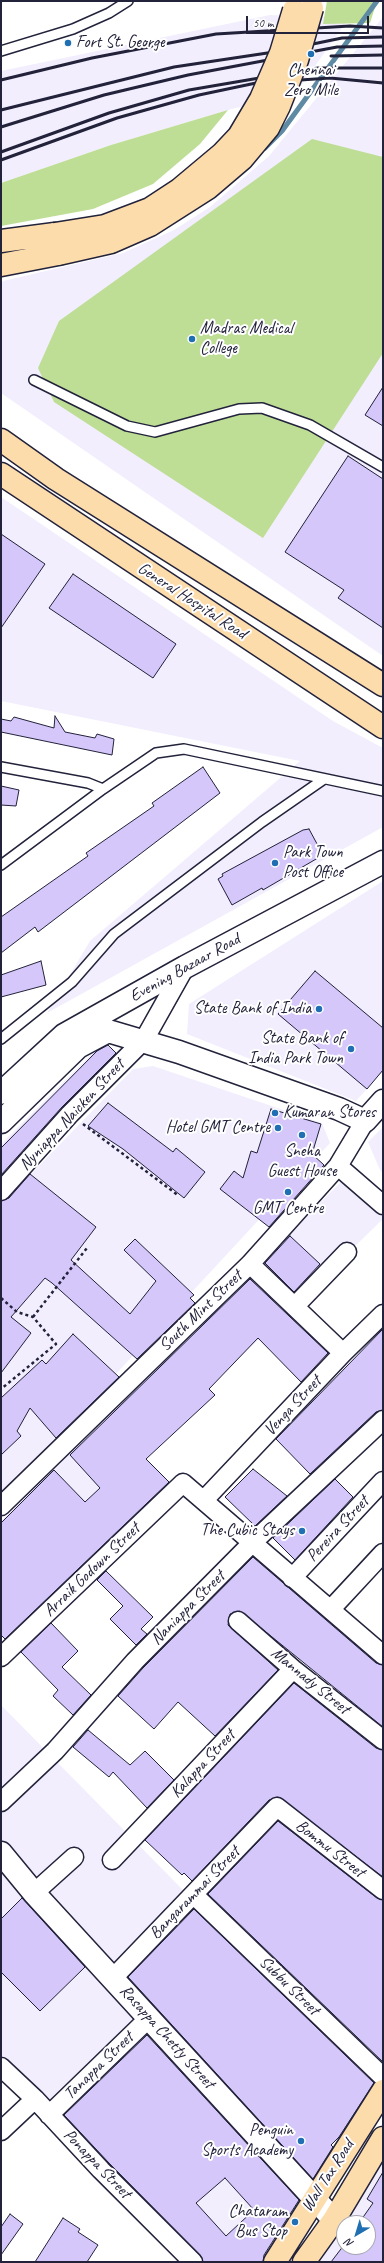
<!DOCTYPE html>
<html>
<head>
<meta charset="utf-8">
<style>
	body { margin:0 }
	#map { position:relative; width:384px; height:2263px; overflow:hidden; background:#fff; font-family:Caveat,sans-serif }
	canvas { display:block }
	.frame { position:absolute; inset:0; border:2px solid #22223b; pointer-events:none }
	.north { position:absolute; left:336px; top:2215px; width:40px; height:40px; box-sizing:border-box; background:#fff; border:1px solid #a7a7b1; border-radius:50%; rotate:218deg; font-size:11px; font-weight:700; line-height:16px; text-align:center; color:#22223b }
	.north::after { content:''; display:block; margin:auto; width:14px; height:18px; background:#1f6fb2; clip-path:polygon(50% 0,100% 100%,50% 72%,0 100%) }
	.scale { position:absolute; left:246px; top:16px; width:123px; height:18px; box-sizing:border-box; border:2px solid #22223b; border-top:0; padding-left:5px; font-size:12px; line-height:14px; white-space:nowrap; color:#22223b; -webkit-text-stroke:3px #fff; paint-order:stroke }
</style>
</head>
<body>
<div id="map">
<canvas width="384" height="2263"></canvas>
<div class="frame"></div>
<div class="north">N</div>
<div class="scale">50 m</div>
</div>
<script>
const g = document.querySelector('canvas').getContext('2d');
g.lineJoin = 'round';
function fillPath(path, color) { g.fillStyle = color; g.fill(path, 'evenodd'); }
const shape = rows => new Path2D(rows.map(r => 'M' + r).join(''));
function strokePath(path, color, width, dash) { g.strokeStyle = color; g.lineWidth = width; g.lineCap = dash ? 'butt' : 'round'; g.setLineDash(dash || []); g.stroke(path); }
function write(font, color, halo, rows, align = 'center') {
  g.font = font + ' Caveat,sans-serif'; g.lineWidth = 4; g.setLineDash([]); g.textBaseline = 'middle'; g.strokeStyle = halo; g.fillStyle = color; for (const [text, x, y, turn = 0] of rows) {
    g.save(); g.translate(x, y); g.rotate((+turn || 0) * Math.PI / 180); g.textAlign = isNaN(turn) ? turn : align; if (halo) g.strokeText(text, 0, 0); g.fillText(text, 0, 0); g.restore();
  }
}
fillPath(shape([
	[270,15,349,18,296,93,228,110,111,145,1,183,1,71],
	[383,17,383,656,1,393,1,284,3,281,123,253,174,230,210,207,269,156],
	[1,497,333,721,383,748,383,827,47,1013,90,941,300,761,1,701],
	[383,881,383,1071,356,1101,187,1034,189,1004],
	[96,1050,111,1062,1,1174,1,1144],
	[153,1066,322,1123,330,1143,1,1498,1,1205,133,1069],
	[383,1127,383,1173,380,1170,368,1142],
	[353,1170,383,1196,383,1219,1,1589,1,1521],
	[1,1705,358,2068,256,2262,195,2262,1,2064],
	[383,2162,383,2262,320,2262,344,2223,344,2247,368,2247,368,2223,344,2223]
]), '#f2eefd');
fillPath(shape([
	[327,1,377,1,370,23,323,24],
	[228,110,200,144,153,184,93,209,1,226,1,183,111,145],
	[312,139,383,157,383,353,263,538,54,402,38,368,59,321]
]), '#bede96');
strokePath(shape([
	[265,148,282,131,377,1]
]), '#5f8aa3', 5);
const building = shape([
	[383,387,383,426,365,415,383,387],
	[348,456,383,479,383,628,338,598,344,590,285,552,348,456],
	[1,534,45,564,1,628,1,534],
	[73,574,176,644,153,678,49,608,73,574],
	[55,716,65,732,95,738,97,734,114,739,112,755,1,732,1,719,11,721,14,717,54,728,55,716],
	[203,767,220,793,38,932,35,927,1,953,1,917,88,856,86,853,154,806,152,803,203,767],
	[1,786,19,790,16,806,1,805,1,786],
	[309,829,323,855,263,890,262,888,232,905,218,879,223,876,222,874,303,830,309,829],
	[41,961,46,985,1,997,1,975,41,961],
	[315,971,383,1028,383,1070,367,1089,278,1014,315,971],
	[108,1045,116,1053,62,1107,1,1175,1,1148,97,1051,108,1045],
	[108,1103,173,1152,176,1148,205,1172,184,1198,123,1149,88,1126,108,1103],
	[271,1109,321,1124,312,1154,324,1165,269,1227,220,1189,234,1171,243,1178,251,1151,257,1153,271,1109],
	[30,1174,96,1227,71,1260,130,1314,156,1281,124,1250,135,1239,194,1295,190,1298,195,1303,137,1359,52,1283,45,1278,11,1317,31,1333,1,1373,1,1201,9,1198,30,1174],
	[290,1236,320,1264,294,1292,265,1263,290,1236],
	[250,1279,328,1353,301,1382,258,1338,209,1389,215,1395,146,1459,169,1482,5,1639,1,1635,1,1523,54,1470,85,1502,100,1488,70,1455,250,1279],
	[383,1329,383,1410,376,1412,310,1474,276,1439,383,1329],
	[73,1334,119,1377,56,1438,30,1408,17,1431,21,1436,1,1455,1,1398,42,1360,46,1364,73,1334],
	[253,1469,287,1496,255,1526,225,1497,253,1469],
	[335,1479,353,1497,295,1560,273,1538,335,1479],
	[253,1557,376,1663,383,1665,383,1727,240,1611,230,1614,228,1625,278,1670,215,1736,178,1702,154,1729,118,1696,143,1668,253,1557],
	[106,1571,153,1617,141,1629,147,1634,136,1645,110,1619,123,1606,97,1580,106,1571],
	[51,1623,78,1651,62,1667,91,1695,73,1715,53,1696,58,1690,21,1652,51,1623],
	[294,1683,376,1748,383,1750,383,1877,278,1797,269,1800,192,1881,184,1873,182,1875,145,1840,294,1683],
	[88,1730,130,1765,145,1751,174,1780,147,1808,113,1772,109,1777,73,1747,88,1730],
	[278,1821,377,1898,383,1900,383,2062,208,1894,278,1821],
	[22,1898,85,1967,40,2011,1,1972,1,1919,22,1898],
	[194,1909,374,2083,339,2137,331,2145,333,2147,313,2179,128,1977,194,1909],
	[147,2035,299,2200,264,2255,263,2262,203,2262,200,2255,109,2163,64,2115,147,2035],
	[225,2178,254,2210,226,2236,196,2203,225,2178],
	[383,2172,383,2262,331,2262,344,2245,344,2247,368,2247,368,2223,359,2223,373,2203,367,2199,383,2172],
	[10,2214,23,2224,1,2255,1,2227,10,2214],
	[63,2218,80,2229,78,2232,98,2245,87,2262,35,2262,63,2218]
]);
fillPath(building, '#d5c7f9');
strokePath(building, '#22223b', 1);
const service = shape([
	[1,51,73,29,109,13,128,1],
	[34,380,127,426,155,432,239,409,262,408,310,425,383,467],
	[1,767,88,783,103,789],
	[1,865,103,789,156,753,184,749,383,791],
	[1,1039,72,982,114,934,262,822,324,779]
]);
const minor = shape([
	[338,1166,383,1205],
	[1,1191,70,1114,144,1040,185,967],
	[250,1264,343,1353],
	[295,1306,347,1252],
	[204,1500,343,1353,383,1314],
	[1,1506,250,1264,338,1166,365,1121],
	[292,1578,383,1481],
	[331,1609,383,1553],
	[238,1621,293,1669,383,1740],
	[1,1657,183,1483,383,1655],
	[1,1802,55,1751,135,1661,252,1543,383,1420],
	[112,1860,293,1669],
	[34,1893,74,1857],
	[194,1895,383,2077],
	[113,1978,277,1807,383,1890],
	[1,2067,35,2099,101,2170,193,2262],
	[49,2115,149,2018],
	[1,2131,35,2099]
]);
const tertiary = shape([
	[1,1853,34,1893,334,2220]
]);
const secondary = shape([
	[1,1093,64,1035,185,967,383,862],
	[1,1122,78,1047,108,1031,179,1052,339,1109,365,1121,383,1101]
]);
const primary = shape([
	[1,241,55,234],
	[1,265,58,254],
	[1,440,56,479,383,685],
	[1,474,383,727],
	[275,2262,383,2091],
	[304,2262,334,2220,383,2138]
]);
strokePath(service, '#22223b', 12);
strokePath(minor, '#22223b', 21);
strokePath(tertiary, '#22223b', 25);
strokePath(secondary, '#22223b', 25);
strokePath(primary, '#22223b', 25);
strokePath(shape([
	[83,1124,179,1196],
	[1,1298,17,1312,33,1317,56,1344,1,1389],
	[33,1317,87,1248]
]), '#22223b', 2.5, [3, 3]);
strokePath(service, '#fff', 9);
strokePath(minor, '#fff', 18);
strokePath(tertiary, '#fff', 22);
strokePath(secondary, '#fff', 22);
strokePath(primary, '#fddcac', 22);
strokePath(shape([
	[331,56,383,55],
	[1,80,92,58,216,34,350,26,383,28],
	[1,110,174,67,274,52,342,38,383,37],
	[1,127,104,95,188,75,337,47,383,46],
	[1,152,109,113,189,90,318,68,383,68],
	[1,160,117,118,199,95,256,83,330,78,383,83]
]), '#22223b', 3);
const primaryBridge = shape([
	[55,234,105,226,150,209,179,190,222,154,239,136,261,99,281,53,294,10],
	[58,254,111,242,150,225,208,188,242,159,268,128,279,106,297,60,312,8]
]);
strokePath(primaryBridge, '#22223b', 25, []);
strokePath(primaryBridge, '#fddcac', 22);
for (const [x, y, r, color] of [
	[68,43,4,"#1f6fb2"],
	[311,54,4,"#1f6fb2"],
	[192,339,4,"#1f6fb2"],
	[275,863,4,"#1f6fb2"],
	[319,1009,4,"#1f6fb2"],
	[351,1049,4,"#1f6fb2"],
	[275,1113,4,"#1f6fb2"],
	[278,1128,4,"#1f6fb2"],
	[302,1135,4,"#1f6fb2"],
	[288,1192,4,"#1f6fb2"],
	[302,1531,4,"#1f6fb2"],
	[301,2141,4,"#1f6fb2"],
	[295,2222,4,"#1f6fb2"]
]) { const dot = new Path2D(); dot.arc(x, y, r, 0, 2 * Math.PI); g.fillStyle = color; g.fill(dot); strokePath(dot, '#fff', 1.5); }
write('17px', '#22223b', '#fff', [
	["Fort St. George",76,43,"left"],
	["Chennai",311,71,"center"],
	["Zero Mile",311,91,"center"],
	["Madras Medical",200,329,"left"],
	["College",200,349,"left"],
	["Park Town",283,853,"left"],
	["Post Office",283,873,"left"],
	["State Bank of India",311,1009],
	["State Bank of",343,1039],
	["India Park Town",343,1059],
	["Kumaran Stores",283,1113,"left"],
	["Hotel GMT Centre",270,1128],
	["Sneha",302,1152,"center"],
	["Guest House",302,1172,"center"],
	["GMT Centre",288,1209,"center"],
	["The Cubic Stays",294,1531],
	["Penguin",293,2131],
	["Sports Academy",293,2151],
	["Chataram",287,2212],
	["Bus Stop",287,2232]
], 'right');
write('17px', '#22223b', '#fff', [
	["General Hospital Road",192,601,33],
	["Evening Bazaar Road",185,968,-29],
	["Nyniappa Naicken Street",72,1115,-47],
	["South Mint Street",201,1311,-44],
	["Venga Street",293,1406,-47],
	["Pereira Street",338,1529,-47],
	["Arraik Godown Street",92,1570,-44],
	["Naniappa Street",188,1608,-45],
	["Mannady Street",310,1681,39],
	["Kalappa Street",203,1764,-47],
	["Bommu Street",330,1849,38],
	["Bangarammai Street",195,1893,-46],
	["Subbu Street",289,1986,44],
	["Rasappa Chetty Street",167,2037,48],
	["Tanappa Street",99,2066,-44],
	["Ponappa Street",97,2164,46],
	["Wall Tax Road",328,2176,-57]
]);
</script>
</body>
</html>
